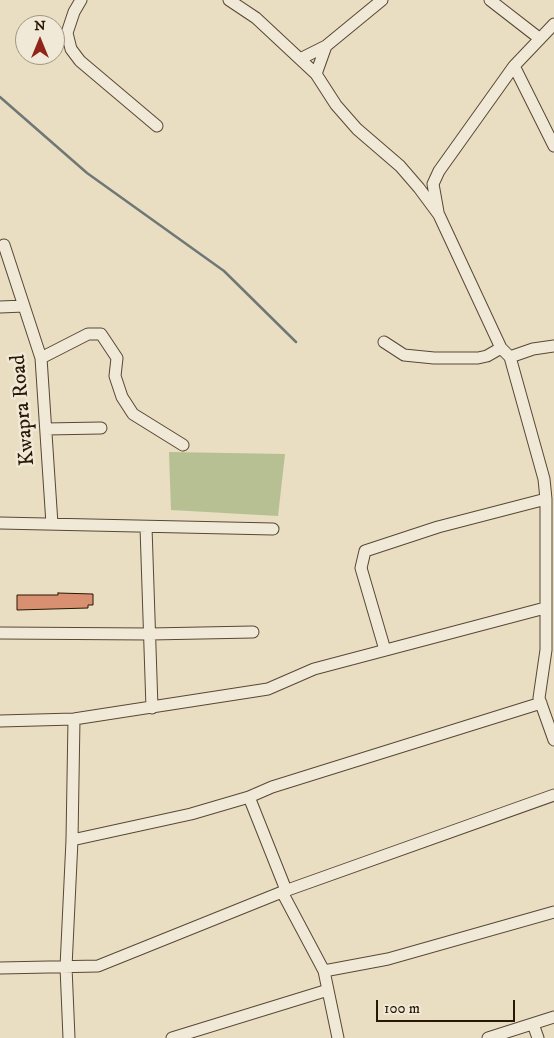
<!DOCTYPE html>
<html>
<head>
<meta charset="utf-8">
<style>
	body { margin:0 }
	#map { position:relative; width:554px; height:1038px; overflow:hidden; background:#e9ddc2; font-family:"IM FELL DW Pica",serif }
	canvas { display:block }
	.north { position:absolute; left:15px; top:15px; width:50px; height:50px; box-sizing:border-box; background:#f1e9d7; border:1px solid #a19583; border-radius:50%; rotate:0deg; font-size:14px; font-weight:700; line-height:20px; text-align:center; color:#281705 }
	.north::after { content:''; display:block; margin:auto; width:18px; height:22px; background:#8f2418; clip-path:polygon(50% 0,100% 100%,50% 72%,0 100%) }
	.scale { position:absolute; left:376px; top:1000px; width:139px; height:22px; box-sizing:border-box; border:2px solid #281705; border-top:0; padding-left:6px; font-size:15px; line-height:18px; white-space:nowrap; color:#281705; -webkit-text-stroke:4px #f1e9d7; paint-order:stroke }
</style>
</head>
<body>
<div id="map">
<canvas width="554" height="1038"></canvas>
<div class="north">N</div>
<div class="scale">100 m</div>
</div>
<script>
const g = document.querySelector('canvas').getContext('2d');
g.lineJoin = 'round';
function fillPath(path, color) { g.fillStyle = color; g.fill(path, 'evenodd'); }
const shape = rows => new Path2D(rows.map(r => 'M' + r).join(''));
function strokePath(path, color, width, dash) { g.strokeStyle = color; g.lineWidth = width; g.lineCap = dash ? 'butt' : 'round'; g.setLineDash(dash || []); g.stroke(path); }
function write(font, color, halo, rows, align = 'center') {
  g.font = font + ' "IM FELL DW Pica",serif'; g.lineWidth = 5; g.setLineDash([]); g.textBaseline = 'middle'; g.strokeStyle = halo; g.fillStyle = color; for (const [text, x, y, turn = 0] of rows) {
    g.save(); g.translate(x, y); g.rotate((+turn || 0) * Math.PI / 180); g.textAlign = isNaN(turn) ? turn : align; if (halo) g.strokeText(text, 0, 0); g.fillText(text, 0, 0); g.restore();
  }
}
fillPath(shape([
	[169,452,285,454,278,516,171,510]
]), '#b7c093');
strokePath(shape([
	[0,97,87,173,224,271,296,342]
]), '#6f7875', 2.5);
const building = shape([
	[58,593,93,594,93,605,88,605,88,608,17,610,17,595,58,595,58,593]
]);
fillPath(building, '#d99071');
strokePath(building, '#281705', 1);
const minor = shape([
	[81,0,74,12,67,33,71,49,80,61,157,126],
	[229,0,256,18,316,74,336,105,357,129,400,166,419,188,439,215,501,348,510,357,544,479,546,499,546,650,539,698,554,740],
	[490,0,539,38],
	[300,59,326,46,382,0],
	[514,66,554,24],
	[316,74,326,46],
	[438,212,433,184,439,171,514,66,554,146],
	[4,245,41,358,52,524],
	[0,307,24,306],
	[384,342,404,355,434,358,478,358,487,356,501,348],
	[510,357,533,349,554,346],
	[41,358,88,334,101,334,117,358,115,376,122,397,133,414,183,445],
	[46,429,101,428],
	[0,523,273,529],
	[146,527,152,708],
	[0,633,150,634,253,632],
	[385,650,361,568,365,551,438,527,546,499],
	[0,721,74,719,268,689,314,669,545,608],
	[249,797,286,890],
	[72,840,191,814,249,797,272,787,541,703],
	[282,892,324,971,338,1038],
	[0,968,98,966,282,892,554,795],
	[324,971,388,959,554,912],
	[533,1024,538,1038],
	[69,1038,66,967,72,840,74,719],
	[172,1038,328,990],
	[488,1038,554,1017]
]);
strokePath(minor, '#584834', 13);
strokePath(minor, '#f1e9d7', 11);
write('21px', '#281705', '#f1e9d7', [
	["Kwapra Road",24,410,-95]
]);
</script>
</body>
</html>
